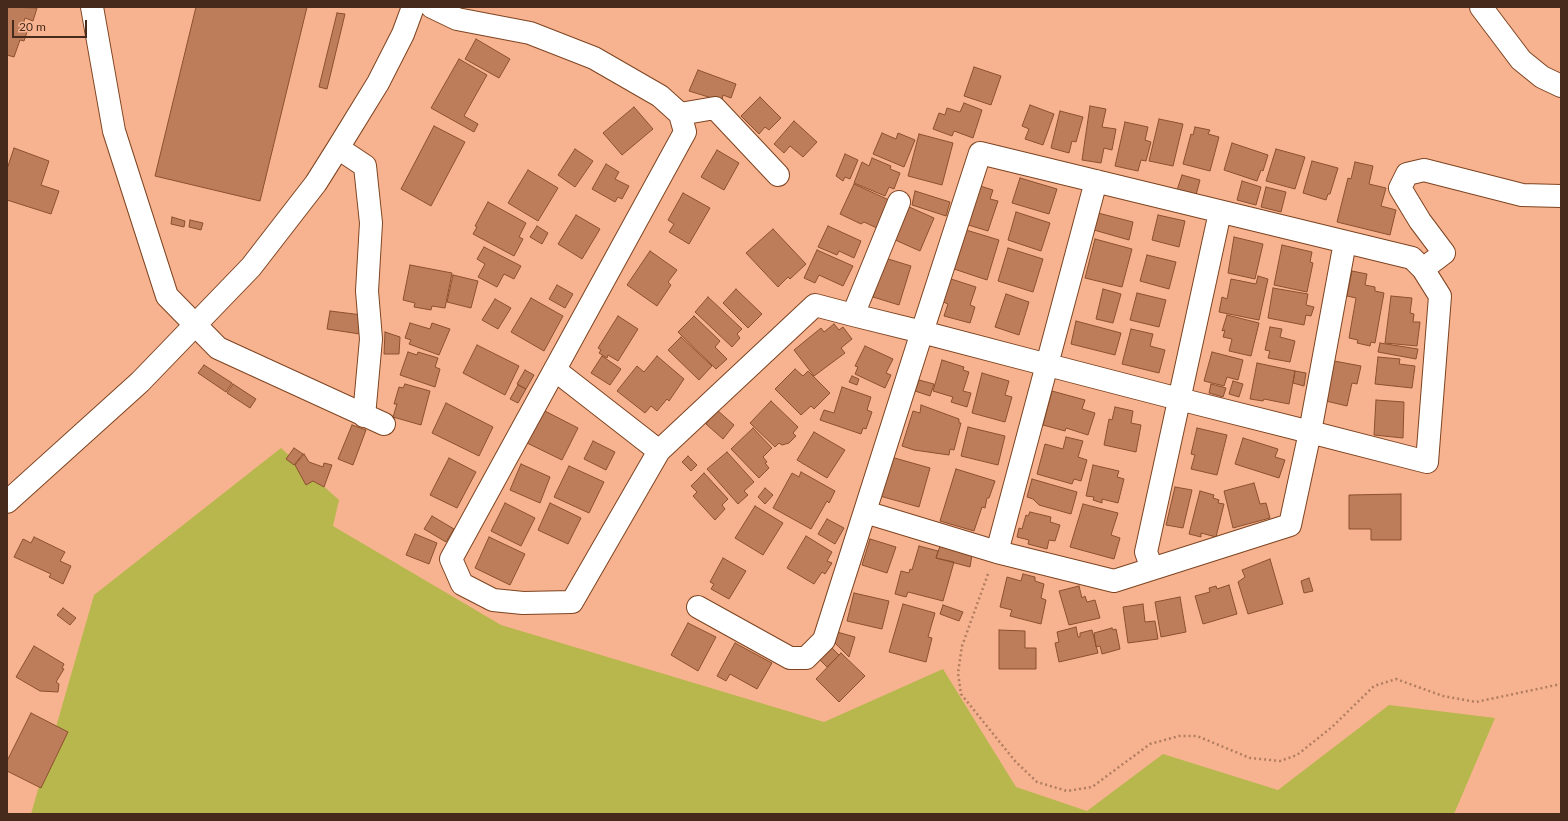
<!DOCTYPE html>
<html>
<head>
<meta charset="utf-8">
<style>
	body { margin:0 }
	#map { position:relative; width:1568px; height:821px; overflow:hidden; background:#f7b38f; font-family:Lato,sans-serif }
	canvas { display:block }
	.frame { position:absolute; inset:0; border:8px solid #462b1c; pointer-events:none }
	.scale { position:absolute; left:12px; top:20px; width:75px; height:18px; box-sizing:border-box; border:2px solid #462b1c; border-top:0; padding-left:5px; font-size:12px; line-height:14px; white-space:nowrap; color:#462b1c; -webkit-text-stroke:3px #f7b38f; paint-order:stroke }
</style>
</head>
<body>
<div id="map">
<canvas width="1568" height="821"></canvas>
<div class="frame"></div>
<div class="scale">20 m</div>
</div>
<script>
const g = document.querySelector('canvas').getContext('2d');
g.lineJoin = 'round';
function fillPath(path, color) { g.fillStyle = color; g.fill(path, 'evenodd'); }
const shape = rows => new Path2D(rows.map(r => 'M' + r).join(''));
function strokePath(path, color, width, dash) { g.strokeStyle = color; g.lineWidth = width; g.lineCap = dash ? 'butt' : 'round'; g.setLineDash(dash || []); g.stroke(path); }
fillPath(shape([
	[281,448,339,500,333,526,501,625,824,722,943,669,1016,787,1087,811,1163,754,1278,790,1389,705,1495,718,1454,814,31,814,94,595]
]), '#b7b74d');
const building = shape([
	[7,7,37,8,33,21,25,18,21,31,27,32,24,41,20,40,14,57,7,55,7,7],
	[196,7,307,7,260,201,155,176,196,7],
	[337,13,345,14,327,89,319,87,337,13],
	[476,39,510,59,499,78,465,59,476,39],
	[459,59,487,75,464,116,478,124,474,132,431,108,459,59],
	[974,67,1001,76,991,105,964,96,974,67],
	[698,70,736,84,731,98,723,95,722,100,715,97,715,99,689,91,698,70],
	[760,97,781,118,769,130,765,127,759,134,741,116,760,97],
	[964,103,982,110,973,138,954,131,952,136,933,129,939,113,945,115,947,108,960,112,964,103],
	[1030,105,1054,114,1043,145,1025,139,1029,129,1022,126,1030,105],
	[1090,106,1106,109,1102,127,1116,129,1112,150,1104,148,1101,163,1082,160,1090,106],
	[634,107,653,129,622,155,603,133,634,107],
	[1060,111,1083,117,1076,142,1072,141,1069,153,1051,148,1060,111],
	[1159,119,1183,124,1173,166,1149,161,1159,119],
	[794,121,817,142,803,157,790,146,784,153,774,144,794,121],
	[1125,122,1148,127,1145,140,1151,142,1146,161,1141,160,1138,171,1115,166,1125,122],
	[434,126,465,142,431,206,401,189,434,126],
	[1195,127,1210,130,1208,134,1219,137,1210,171,1183,164,1191,134,1193,135,1195,127],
	[882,133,896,139,898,133,915,140,904,167,873,154,882,133],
	[919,134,953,143,942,185,908,176,919,134],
	[1232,143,1268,155,1263,171,1261,170,1257,181,1224,170,1232,143],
	[14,148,49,161,41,185,59,191,51,214,7,200,7,169,14,148],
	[575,149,593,161,575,187,558,175,575,149],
	[1276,149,1305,157,1295,189,1266,181,1276,149],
	[717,150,739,163,724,190,701,177,717,150],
	[845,154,858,160,850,179,845,177,843,181,836,176,845,154],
	[872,158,891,166,890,169,900,173,894,189,889,187,885,196,854,183,862,162,869,166,872,158],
	[1312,161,1338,168,1330,194,1328,194,1326,200,1303,193,1312,161],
	[1355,162,1373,166,1369,184,1386,188,1381,206,1396,210,1390,235,1337,222,1348,178,1351,179,1355,162],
	[606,164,619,172,615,179,629,186,622,199,618,197,615,202,592,189,606,164],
	[528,170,558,188,538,221,508,203,528,170],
	[1182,175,1200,180,1196,195,1177,190,1182,175],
	[1020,178,1057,189,1049,214,1012,203,1020,178],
	[1242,181,1261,187,1256,205,1237,200,1242,181],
	[854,184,889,200,877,228,864,222,861,224,840,214,854,184],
	[977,185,993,190,990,199,998,201,988,231,965,224,977,185],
	[1266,187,1286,192,1281,212,1261,207,1266,187],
	[915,191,950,202,946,216,912,205,915,191],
	[683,193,710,208,689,244,669,232,674,224,668,220,683,193],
	[488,202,526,223,519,237,523,239,514,256,473,234,477,227,475,226,488,202],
	[907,206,934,218,920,251,893,239,907,206],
	[1016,212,1050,223,1041,251,1008,240,1016,212],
	[1098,213,1133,222,1129,240,1094,230,1098,213],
	[576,215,600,229,582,259,558,244,576,215],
	[1158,215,1185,221,1179,247,1152,240,1158,215],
	[172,217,185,221,184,227,171,224,172,217],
	[190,220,203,223,201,230,189,227,190,220],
	[537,226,548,233,542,244,530,237,537,226],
	[828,226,861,241,854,258,839,251,837,255,818,247,828,226],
	[773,229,806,264,790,279,788,277,778,287,746,253,773,229],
	[966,230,999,240,987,280,954,269,966,230],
	[1234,237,1263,244,1255,279,1228,273,1234,237],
	[1095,239,1132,249,1122,287,1085,278,1095,239],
	[1282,245,1312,252,1310,262,1313,263,1307,292,1274,285,1282,245],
	[484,247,521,266,514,279,504,274,497,287,478,277,485,264,477,259,484,247],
	[1008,248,1043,259,1033,292,998,281,1008,248],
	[817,250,853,266,843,286,819,275,815,283,804,278,817,250],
	[650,251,677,270,668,282,671,285,657,306,627,285,650,251],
	[1147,255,1176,262,1169,289,1140,281,1147,255],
	[885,258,911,266,899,305,873,297,885,258],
	[410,265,452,273,445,308,432,306,431,310,414,307,415,303,403,300,410,265],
	[1352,271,1367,274,1365,285,1375,287,1375,291,1384,293,1375,343,1371,342,1370,346,1357,343,1358,340,1349,338,1356,298,1347,296,1352,271],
	[453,275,478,281,471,308,447,302,453,275],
	[1258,276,1268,279,1259,320,1219,312,1222,297,1227,299,1231,279,1256,284,1258,276],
	[948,278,976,287,970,305,975,307,970,323,944,316,948,304,941,301,948,278],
	[557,285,573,294,565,308,549,299,557,285],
	[1273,288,1308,294,1306,305,1314,307,1311,316,1306,315,1304,325,1268,318,1273,288],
	[736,289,762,314,748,328,723,303,736,289],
	[1103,289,1121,294,1113,323,1096,319,1103,289],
	[1137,293,1166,300,1159,327,1130,320,1137,293],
	[1006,294,1029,302,1019,335,995,327,1006,294],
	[1391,296,1412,298,1410,313,1414,314,1413,322,1420,322,1417,346,1385,343,1391,296],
	[708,297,742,329,737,334,740,338,732,347,695,312,708,297],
	[531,298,563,316,544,351,511,332,531,298],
	[495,299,511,308,498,329,482,320,495,299],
	[330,311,362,315,360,334,327,329,330,311],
	[1227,315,1259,323,1251,356,1229,351,1232,339,1223,337,1225,330,1222,331,1227,315],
	[618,316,638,329,618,361,608,355,607,358,599,353,601,350,598,348,618,316],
	[694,316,720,341,715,347,727,359,716,369,678,332,694,316],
	[1076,321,1121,333,1115,355,1071,344,1076,321],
	[410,323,430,329,432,323,450,329,439,355,409,344,411,340,405,338,410,323],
	[834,324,839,330,843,327,852,339,841,348,845,353,814,376,794,350,821,328,824,332,834,324],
	[1270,327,1282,329,1280,337,1295,341,1290,362,1268,358,1270,351,1265,350,1270,327],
	[1131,329,1153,334,1150,346,1165,350,1159,373,1122,364,1131,329],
	[385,332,400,337,399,354,384,354,385,332],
	[681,337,712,366,699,380,668,350,681,337],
	[1380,343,1418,349,1416,359,1378,352,1380,343],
	[477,345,519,366,505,395,463,373,477,345],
	[865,346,893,359,886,373,891,375,885,388,855,374,858,367,855,366,865,346],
	[408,352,417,355,418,352,438,358,435,367,440,369,435,387,400,375,408,352],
	[1212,352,1243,360,1238,380,1227,377,1224,386,1204,381,1212,352],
	[602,356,621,369,610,385,591,373,602,356],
	[657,356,684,379,669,401,667,399,657,411,651,406,645,413,617,391,637,366,644,372,657,356],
	[1378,357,1400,359,1399,364,1415,366,1412,388,1375,384,1378,357],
	[942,360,964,367,963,370,969,372,963,391,971,393,967,407,951,402,953,397,933,391,942,360],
	[1334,361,1361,366,1357,384,1352,383,1347,406,1326,401,1334,361],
	[1257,363,1295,371,1289,404,1264,399,1263,401,1250,399,1257,363],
	[204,365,232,383,226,392,198,373,204,365],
	[795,369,803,376,808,371,830,393,814,409,811,406,801,415,775,389,795,369],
	[525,370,534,375,526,389,517,384,525,370],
	[1295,371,1306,373,1304,386,1293,383,1295,371],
	[982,373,1009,381,1005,395,1012,397,1005,422,972,413,982,373],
	[852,376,859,379,857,385,849,382,852,376],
	[919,380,934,384,930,396,915,391,919,380],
	[1233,381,1243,384,1239,397,1229,394,1233,381],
	[233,384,256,399,250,408,227,393,233,384],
	[405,384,430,391,421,425,393,417,397,404,394,404,399,387,403,388,405,384],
	[1211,384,1226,388,1223,397,1209,393,1211,384],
	[518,385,526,389,518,403,510,399,518,385],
	[842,387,871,397,867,410,872,412,866,429,863,428,861,434,820,420,824,410,834,413,842,387],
	[1052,391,1085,400,1082,409,1095,413,1088,435,1066,428,1065,431,1043,425,1052,391],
	[1376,400,1404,402,1403,438,1374,435,1376,400],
	[771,401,798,427,793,433,796,436,789,443,782,445,779,443,775,447,750,423,771,401],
	[446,403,493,427,479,456,432,433,446,403],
	[921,405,959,419,959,423,961,423,954,450,950,449,949,455,914,450,902,446,913,411,920,413,921,405],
	[1115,407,1133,411,1131,423,1141,425,1136,452,1104,445,1109,419,1112,420,1115,407],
	[541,409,578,428,562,460,525,442,541,409],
	[717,410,734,425,723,439,706,424,717,410],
	[352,425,366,430,353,465,338,459,352,425],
	[968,427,1005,436,998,465,961,456,968,427],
	[753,428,772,448,763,457,767,462,765,463,769,468,759,478,731,449,753,428],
	[1197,428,1227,435,1217,475,1191,469,1195,455,1191,454,1197,428],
	[814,432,845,450,827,478,797,460,814,432],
	[1066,437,1083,441,1078,457,1087,460,1081,481,1074,479,1072,484,1037,474,1045,444,1063,449,1066,437],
	[1243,438,1278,449,1275,457,1285,460,1279,478,1235,464,1243,438],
	[593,441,615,452,606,470,584,459,593,441],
	[294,448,303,454,294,465,286,459,294,448],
	[727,452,754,482,744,491,748,495,738,504,707,469,727,452],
	[304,454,309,462,323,467,324,463,332,465,324,487,313,481,306,485,295,465,304,454],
	[688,456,697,465,691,471,682,462,688,456],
	[891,457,930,468,919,507,880,496,891,457],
	[449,458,476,472,457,508,430,495,449,458],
	[521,464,550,477,540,503,510,490,521,464],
	[1093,465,1119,471,1117,477,1124,479,1118,503,1102,499,1102,503,1093,500,1094,497,1086,496,1093,465],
	[569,466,604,482,589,513,554,497,569,466],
	[956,469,995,481,989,498,987,498,985,508,982,507,974,531,940,521,956,469],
	[801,472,835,491,829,503,827,501,811,529,773,508,792,473,799,477,801,472],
	[704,473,728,499,722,505,725,509,715,520,693,496,697,492,691,486,704,473],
	[1032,479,1077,492,1071,514,1039,505,1033,499,1027,497,1032,479],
	[1254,483,1260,504,1266,503,1270,518,1233,528,1224,491,1254,483],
	[1175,487,1192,490,1183,528,1166,525,1175,487],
	[765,488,773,495,765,504,758,497,765,488],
	[1200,491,1214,495,1213,498,1219,500,1218,503,1224,504,1216,537,1201,533,1201,537,1189,534,1200,491],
	[1401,494,1401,540,1371,540,1371,529,1349,529,1349,495,1401,494],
	[505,503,535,518,521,546,491,531,505,503],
	[550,503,581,518,568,544,538,530,550,503],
	[1083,504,1118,513,1111,535,1120,538,1114,559,1070,547,1083,504],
	[755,506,783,523,763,555,735,538,755,506],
	[1030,512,1051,517,1050,522,1060,525,1055,541,1049,540,1047,549,1028,544,1029,540,1017,537,1019,528,1022,529,1026,515,1028,516,1030,512],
	[432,516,454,529,446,542,424,529,432,516],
	[827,519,844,528,835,544,818,534,827,519],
	[415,534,437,543,429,564,406,555,415,534],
	[806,536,832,552,827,561,832,563,825,574,822,572,814,584,787,568,806,536],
	[34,537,65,552,60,561,71,566,63,584,49,577,51,574,14,557,23,539,31,543,34,537],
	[489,537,525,554,510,585,475,568,489,537],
	[870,539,896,547,887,573,862,565,870,539],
	[919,546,938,551,936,558,954,562,943,601,908,592,906,597,895,594,901,571,909,573,910,569,912,570,919,546],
	[940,546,972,555,970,567,936,558,940,546],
	[723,558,746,571,729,599,711,589,714,584,710,582,723,558],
	[1270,559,1283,604,1248,614,1238,582,1245,577,1242,570,1270,559],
	[1023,574,1035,577,1035,581,1044,584,1041,598,1046,600,1041,624,1010,616,1012,610,1000,607,1007,577,1021,581,1023,574],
	[1309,578,1313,591,1304,593,1301,581,1309,578],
	[1229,585,1237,614,1203,624,1195,596,1210,592,1209,588,1216,586,1217,589,1229,585],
	[1079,586,1082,598,1085,596,1087,602,1095,600,1100,618,1069,625,1059,591,1079,586],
	[854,593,889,601,882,629,847,621,854,593],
	[1180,597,1186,632,1161,637,1155,602,1180,597],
	[903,604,935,613,928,637,932,638,926,662,889,652,903,604],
	[1143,604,1145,622,1155,621,1158,639,1128,643,1123,607,1143,604],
	[943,605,963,612,959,621,940,614,943,605],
	[63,608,76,618,70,625,57,615,63,608],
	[688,623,716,637,698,671,671,655,688,623],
	[1076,627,1078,637,1080,637,1080,633,1092,630,1098,653,1059,662,1055,643,1059,642,1057,632,1076,627],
	[1112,628,1113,630,1116,629,1120,649,1102,654,1100,646,1096,647,1094,633,1112,628],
	[999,630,1025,631,1025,648,1036,648,1036,669,999,669,999,630],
	[837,632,855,637,849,657,835,643,837,632],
	[735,643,772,663,757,689,730,674,726,681,717,676,735,643],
	[34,646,64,664,62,668,64,669,56,682,59,684,58,692,40,691,16,677,34,646],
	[830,646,839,655,827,667,818,658,830,646],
	[841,653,865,676,839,702,816,679,841,653],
	[31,713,68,732,41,788,7,771,7,761,31,713]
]);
fillPath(building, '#bd7d5a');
strokePath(building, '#8c502e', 1);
const minor = shape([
	[92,7,114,131,167,296,218,348,384,424],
	[432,7,457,19,530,33,594,58,660,96,680,114,685,132,451,559,462,584,493,600,523,603,572,602,659,451,815,305,853,315,922,332,1048,365,1179,399,1310,432,1427,462,1440,296,1423,269,1412,258,980,153,922,332,824,640,806,658,790,658,698,607],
	[1481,7,1521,60,1542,77,1561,86],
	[680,114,715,108,778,175],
	[338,148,365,166,371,223,367,291,371,339,364,416],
	[1423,269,1444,253,1420,221,1400,188,1407,174,1424,170,1522,195,1561,196],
	[853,315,899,202],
	[555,370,659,451],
	[7,502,140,382,251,267,316,183,338,148,378,83,403,34,413,7],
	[865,512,997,552,1114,581,1290,525,1310,432,1345,242],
	[997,552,1096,181],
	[1152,569,1146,552,1220,212]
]);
strokePath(minor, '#7e4421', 24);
strokePath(shape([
	[988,574,962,646,958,673,961,694,1015,761,1037,782,1067,791,1092,787,1150,744,1179,736,1197,736,1250,758,1280,761,1297,755,1332,727,1374,686,1396,679,1443,696,1476,702,1561,684]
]), '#b07d61', 2.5, [2, 3]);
strokePath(minor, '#fff', 22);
</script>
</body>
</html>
